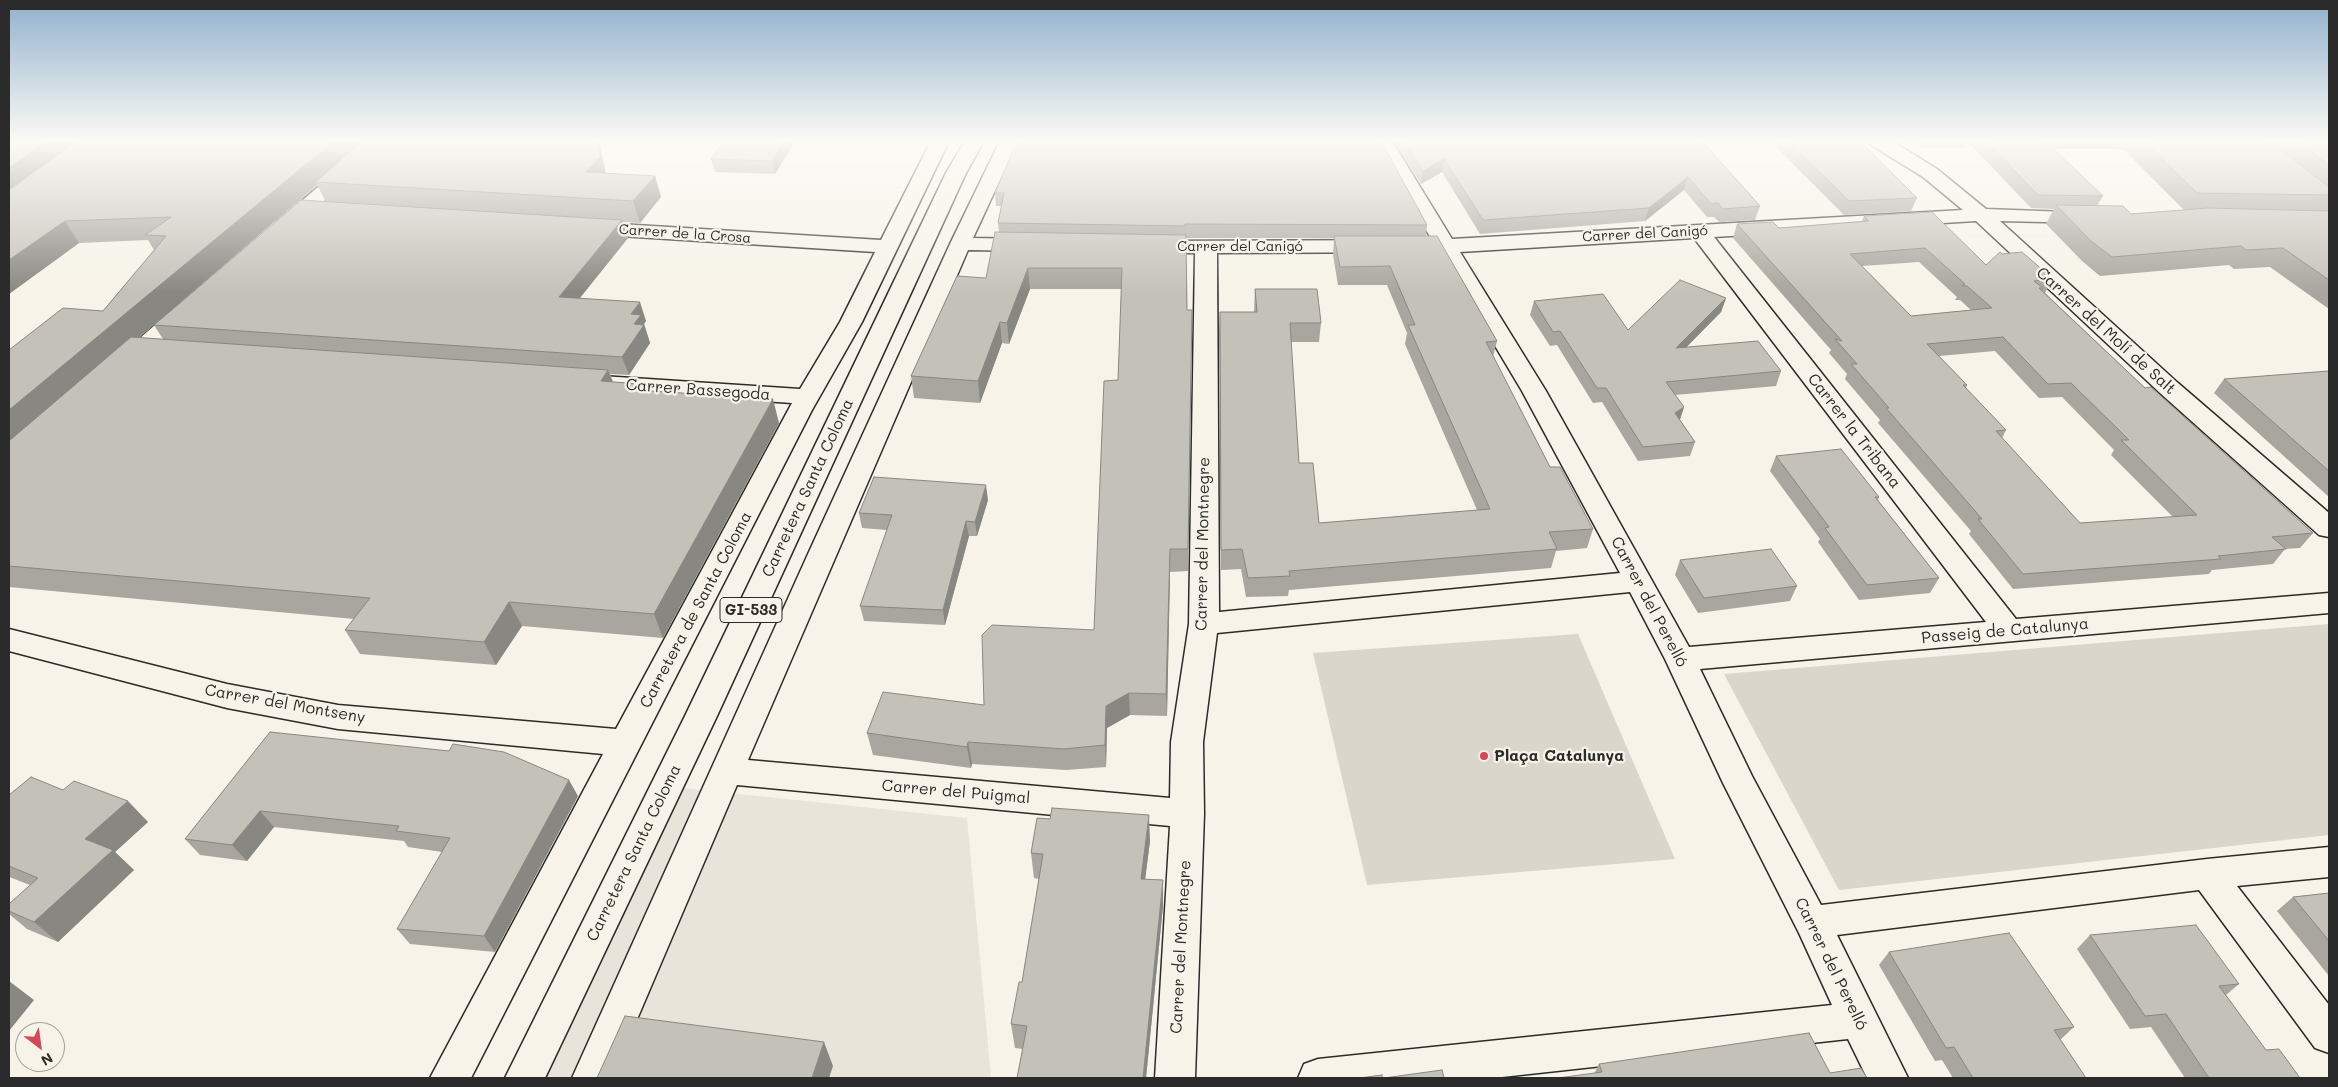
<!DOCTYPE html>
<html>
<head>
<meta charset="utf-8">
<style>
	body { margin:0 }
	#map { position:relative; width:2338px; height:1087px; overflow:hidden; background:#f7f3e8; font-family:Mali,sans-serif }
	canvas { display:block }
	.frame { position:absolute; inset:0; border:10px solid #2b2b2b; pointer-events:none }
	.north { position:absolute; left:15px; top:1022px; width:50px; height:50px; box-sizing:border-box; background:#f7f3e8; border:1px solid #a5a39c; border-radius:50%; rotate:150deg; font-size:14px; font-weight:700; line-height:20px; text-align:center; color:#2b2b2b }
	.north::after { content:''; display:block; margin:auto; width:18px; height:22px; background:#d1495b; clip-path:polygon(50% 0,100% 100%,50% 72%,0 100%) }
</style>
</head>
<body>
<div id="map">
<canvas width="2338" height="1087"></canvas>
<div class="frame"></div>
<div class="north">N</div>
</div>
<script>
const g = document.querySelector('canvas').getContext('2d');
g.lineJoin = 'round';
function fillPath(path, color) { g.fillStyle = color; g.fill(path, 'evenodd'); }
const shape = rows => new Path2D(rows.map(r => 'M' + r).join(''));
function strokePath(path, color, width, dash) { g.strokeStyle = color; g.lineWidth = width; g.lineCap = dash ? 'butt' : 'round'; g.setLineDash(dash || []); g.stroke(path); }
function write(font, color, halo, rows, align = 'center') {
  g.font = font + ' Mali,sans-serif'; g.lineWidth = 4.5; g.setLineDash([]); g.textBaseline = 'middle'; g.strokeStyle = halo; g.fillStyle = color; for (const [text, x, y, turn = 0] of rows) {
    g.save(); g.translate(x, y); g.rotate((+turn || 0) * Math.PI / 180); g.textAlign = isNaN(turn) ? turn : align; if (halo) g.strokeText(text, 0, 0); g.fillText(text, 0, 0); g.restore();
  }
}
fillPath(shape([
	[663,786,967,818,991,1078,522,1078]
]), '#e8e4da');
fillPath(shape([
	[2329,624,2329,835,1839,890,1724,674],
	[1578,634,1675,859,1367,885,1313,653]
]), '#dad6cc');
const minor = shape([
	[372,141,393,141,291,230,284,232,277,230,274,226,277,222,372,141],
	[931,141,949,141,862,322,812,410,471,1078,430,1078,603,754,338,729,227,708,9,651,9,629,227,684,338,705,616,729,792,403,602,390,594,388,590,383,594,378,602,376,800,389,840,322,875,252,587,234,580,232,577,228,580,224,587,222,881,240,931,141],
	[1000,141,1018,141,973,238,1029,239,1036,241,1039,245,1036,249,1029,251,968,250,748,760,1170,798,1171,742,1189,624,1195,253,1149,253,1142,251,1139,247,1142,243,1149,241,1432,240,1373,141,1392,141,1452,239,1963,210,1923,177,1871,145,1869,141,1892,141,1937,169,1986,209,2095,213,2098,217,2095,221,2088,223,2000,221,2178,383,2329,513,2329,537,2319,535,2160,393,1976,221,1714,237,2016,619,2329,593,2329,613,1700,669,1752,776,1821,905,2207,859,2329,847,2329,877,2237,886,2329,1005,2329,1053,2315,1048,2199,890,1837,935,1908,1078,1867,1078,1848,1039,1493,1078,1298,1078,1304,1064,1318,1059,1832,1005,1799,933,1723,783,1665,659,1630,592,1217,633,1203,742,1204,814,1195,1078,1155,1078,1170,826,737,785,612,1078,572,1078,808,554,950,244,1000,141],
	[1694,238,1986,622,1689,647,1546,391,1460,252,1694,238],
	[1439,252,1522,391,1620,573,1219,612,1217,253,1439,252],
	[187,302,195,304,198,309,195,314,133,368,125,370,117,368,113,363,117,358,179,304,187,302]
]);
const major = shape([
	[965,141,984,141,966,173,717,716,545,1078,505,1078,685,716,946,173,965,141]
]);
strokePath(minor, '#2b2b2b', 3);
strokePath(major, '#2b2b2b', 3);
fillPath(minor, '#f7f3e8');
fillPath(major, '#f7f3e8');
fillPath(shape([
	[9,141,655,176,661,197,640,223,623,222,628,238,580,298,646,321,644,324,650,343,629,375,610,374,613,382,640,384,642,390,779,423,663,638,522,626,496,665,360,654,345,630,354,619,9,587,9,350,103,311,154,250,148,240,79,243,9,294],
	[317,185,326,202,162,318],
	[154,325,163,339,139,338],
	[795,141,775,174,715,172,711,159],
	[1394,141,1702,141,1760,206,1755,220,1719,222,1714,217,1707,217,1684,190,1645,221,1480,234,1442,172,1421,184],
	[1770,141,1860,141,1917,198,1911,211,1844,215],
	[1916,141,1967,141,1964,148,1921,148],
	[1967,141,2329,141,2329,309,2270,267,2234,269,2229,265,2100,276,2082,261,2046,224,2054,209,2031,208],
	[2053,149,2116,149,2125,151,2184,210,2131,214,2097,206,2103,196],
	[995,193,1427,225,1426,236,1497,341,1493,357,1550,467,1593,529,1587,548,1556,551,1551,568,1289,590,1288,596,1246,597,1241,569,1221,570,1219,331,1220,312,1254,312,1255,289,1321,323,1319,342,1291,342,1299,463,1319,523,1477,510,1405,344,1407,333,1387,285,1338,285,1333,255,1334,238,1186,238,1187,310,1192,310,1188,571,1170,572,1167,716,1130,715,1107,728,1106,767,1066,770,972,764,971,768,873,755,867,733,984,705,1094,630,1118,380,1122,289,1030,289,1009,344,1002,343,980,403,914,398,911,376,986,278,999,232,998,223,1001,206,996,206],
	[1864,216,1986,265,2002,254,2053,279,2045,293,2145,388,2313,533,2300,548,2285,549,2273,564,2212,570,2209,574,2013,589,1969,534,1971,531,1878,423,1880,420,1845,379,1847,374,1829,353,1831,350,1733,238,1737,224,1779,228,1862,221],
	[1919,262,1957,297,1955,300,1960,300,1971,310,1911,316,1862,266],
	[1995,351,2039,398,2062,397,2114,450,2111,455,2173,517,2080,523,2002,438,2006,430,1966,388,1967,385,1939,356],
	[1726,298,1721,312,1686,347,1781,371,1776,386,1675,395,1684,407,1680,420,1695,442,1690,456,1638,461,1602,402,1593,403,1557,345,1550,346,1530,315,1534,301,1628,330],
	[2329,371,2329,497,2214,393,2224,379],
	[1776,456,1879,497,1878,500,1939,578,1930,593,1859,600,1818,542,1820,539,1770,471],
	[988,500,977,536,969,536,945,625,864,621,860,606,887,530,862,528,859,513],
	[1680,560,1797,586,1790,601,1698,613,1675,575],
	[270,732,578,796,495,952,410,944,397,929,442,852,408,847,404,841,274,827,247,861,200,855,185,839],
	[63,790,148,822,115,852,134,870,58,942,27,929,9,914,9,904,30,885,9,877,9,795],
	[1150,841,1145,879,1163,906,1146,1078,1017,1078,1023,1049,1015,1048,1011,1024,1022,982,1039,879,1034,878,1031,853],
	[2329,893,2329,976,2277,911,2293,897],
	[2090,935,2239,984,2226,995,2266,1050,2300,1078,2185,1078,2151,1027,2130,1029,2077,949],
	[1889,952,2074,1027,2060,1040,2086,1078,1953,1078,1942,1060,1935,1061,1879,965],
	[1599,1064,1830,1073,1594,1074]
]), '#a9a69f');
fillPath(shape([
	[47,141,89,141,9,200,9,168],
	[334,141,369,141,316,182,317,185,9,449,9,410],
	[597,141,599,141,607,178,586,172],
	[784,141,795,141,775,174,772,161],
	[1444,159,1442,172,1421,184,1423,171],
	[655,176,661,197,640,223,633,201],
	[1688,177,1684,190,1645,221,1649,208],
	[622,220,628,238,566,315,559,297],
	[65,221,79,243,9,294,9,260],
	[1028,268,1030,289,1009,344,1007,323],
	[1726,298,1721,312,1671,363,1676,348],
	[640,302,646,321,644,324,650,343,629,375,622,357,631,314],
	[1000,322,1002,343,980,403,978,381],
	[608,370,617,393,601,381],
	[640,384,648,407,636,390],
	[773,399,779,423,663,638,654,614],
	[1684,407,1679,422,1675,413],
	[986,485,988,500,977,536,975,522],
	[966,521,969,536,945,625,943,610],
	[1170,549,1170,572,1167,716,1166,694],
	[509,602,522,626,496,665,484,642],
	[1129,693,1130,715,1107,728,1106,767,1105,745,1106,706],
	[968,742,972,764,971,768,967,747],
	[569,780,578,796,495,952,484,936],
	[128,801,148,822,115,852,134,870,58,942,34,922,85,839],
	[260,811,274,827,247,861,232,845],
	[1149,815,1150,841,1142,904,1141,879],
	[1163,880,1163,906,1146,1078,1143,1078],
	[9,981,34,1000,9,1031],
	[824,1042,833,1066,829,1078,812,1078]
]), '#898782');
const building = shape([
	[9,141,47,141,9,168,9,141],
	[77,141,334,141,9,410,9,350,63,308,103,311,166,236,145,235,171,217,65,221,9,260,9,190,77,141],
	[362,141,597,141,600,157,586,172,655,176,633,201,316,182,362,141],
	[724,141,784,141,772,161,711,159,724,141],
	[1017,141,1381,141,1427,225,1185,224,1185,226,998,223,1004,193,995,193,1017,141],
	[1404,141,1702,141,1760,206,1723,209,1718,203,1711,204,1688,177,1649,208,1483,220,1444,159,1423,171,1404,141],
	[1788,141,1860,141,1917,198,1849,201,1788,141],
	[1986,141,2045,141,2103,196,2038,195,1986,141],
	[2144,141,2270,141,2329,187,2329,195,2197,193,2144,141],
	[2298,141,2329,141,2329,165,2298,141],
	[301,200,622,220,559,297,640,302,631,314,641,315,634,324,644,325,622,357,154,325,301,200],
	[2056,205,2123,206,2131,214,2208,208,2329,211,2329,280,2283,248,2246,250,2241,246,2112,257,2092,242,2056,205],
	[1932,212,1986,265,2000,252,2002,254,2022,252,2053,279,2034,281,2043,288,2039,288,2145,388,2151,387,2313,533,2272,537,2286,549,2218,556,2221,559,2023,574,1978,519,1982,519,1886,408,1889,408,1851,364,1857,364,1835,339,1842,341,1737,224,1773,222,1779,228,1869,221,1864,216,1932,212],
	[1925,248,1965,284,1962,286,1967,286,1992,308,1911,316,1850,254,1925,248],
	[2003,337,2048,384,2071,383,2129,440,2121,440,2197,515,2080,523,1996,431,2006,430,1963,385,1967,385,1927,344,2003,337],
	[995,232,1186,235,1187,310,1192,310,1188,549,1170,549,1166,694,1129,693,1106,706,1105,745,1064,749,968,742,967,747,867,733,883,692,984,705,982,635,992,625,1094,630,1104,381,1118,380,1122,268,1028,268,1007,323,1000,322,978,381,911,376,957,276,986,278,995,232],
	[1334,236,1437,236,1497,341,1486,342,1550,467,1560,467,1593,529,1549,532,1557,549,1289,571,1290,576,1248,578,1242,549,1221,550,1220,312,1257,312,1255,289,1317,289,1321,323,1290,323,1299,463,1313,463,1319,523,1490,509,1408,325,1415,325,1390,266,1340,267,1334,236],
	[1680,280,1726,298,1676,348,1758,341,1781,371,1666,382,1684,407,1675,413,1695,442,1643,447,1606,388,1597,388,1560,331,1553,332,1534,301,1603,294,1628,330,1680,280],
	[131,337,608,370,601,381,640,384,636,390,773,399,654,614,509,602,484,642,345,630,370,598,9,566,9,441,131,337],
	[2329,371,2329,471,2224,379,2329,371],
	[1841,449,1879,497,1875,497,1939,578,1867,585,1825,528,1829,527,1776,456,1841,449],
	[874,477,986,485,975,522,966,521,943,610,860,606,892,515,859,513,874,477],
	[1771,549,1797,586,1704,598,1680,560,1771,549],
	[270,732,449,751,453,744,504,752,569,780,484,936,397,929,450,838,396,831,399,826,260,811,232,845,185,839,270,732],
	[31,777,63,790,74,781,128,801,85,839,113,850,34,922,9,911,9,904,38,878,9,866,9,795,31,777],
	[1052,808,1149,815,1141,879,1163,880,1143,1078,1017,1078,1027,1026,1011,1024,1019,982,1022,982,1043,854,1031,853,1037,818,1050,819,1052,808],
	[2329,893,2329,941,2293,897,2329,893],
	[2196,925,2239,984,2219,986,2266,1050,2279,1049,2300,1078,2209,1078,2166,1014,2145,1016,2090,935,2196,925],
	[2009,933,2074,1027,2054,1030,2086,1078,1973,1078,1954,1047,1946,1048,1889,952,2009,933],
	[625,1016,824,1042,812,1078,597,1078,625,1016],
	[1809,1033,1830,1073,1861,1068,1867,1078,1558,1078,1602,1072,1599,1064,1809,1033],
	[1442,1070,1444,1078,1384,1078,1442,1070],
	[1382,1075,1382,1078,1359,1078,1382,1075]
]);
fillPath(building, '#c4c1b9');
strokePath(building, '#898782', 1);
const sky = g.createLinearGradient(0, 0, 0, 293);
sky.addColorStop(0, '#91b1cd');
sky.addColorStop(0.48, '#fbfaf5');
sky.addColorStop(1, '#fbfaf500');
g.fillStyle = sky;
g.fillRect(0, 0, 2338, 293);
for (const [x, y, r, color] of [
	[1484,756,5,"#d1495b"]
]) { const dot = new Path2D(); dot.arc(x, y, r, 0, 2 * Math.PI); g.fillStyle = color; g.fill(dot); strokePath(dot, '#f7f3e8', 2); }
write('14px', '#2b2b2b', '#f7f3e8', [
	["Carrer de la Crosa",685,234,4],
	["Carrer del Canigó",1645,234,-3],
	["Carrer del Canigó",1240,247]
]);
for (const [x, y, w] of [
	[751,610,62]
]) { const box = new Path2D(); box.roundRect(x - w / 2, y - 12.5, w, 25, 4); g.fillStyle = '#f7f3e8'; g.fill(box); strokePath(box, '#2b2b2b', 1); }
write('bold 15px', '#2b2b2b', null, [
	["GI-533",751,610]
]);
write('16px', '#2b2b2b', '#f7f3e8', [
	["Carrer del Molí de Salt",2106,331,42],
	["Carrer Bassegoda",698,390,4],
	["Carrer la Tribana",1854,431,52],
	["Carretera Santa Coloma",808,488,-65],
	["Carrer del Montnegre",1203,544,-89],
	["Carrer del Perelló",1649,602,62],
	["Carretera de Santa Coloma",696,610,-62],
	["Passeig de Catalunya",2005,631,-5],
	["Carrer del Montseny",285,704,10],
	["Carrer del Puigmal",956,792,5],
	["Carretera Santa Coloma",634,853,-64],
	["Carrer del Montnegre",1181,947,-87],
	["Carrer del Perelló",1831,964,64]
]);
write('bold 16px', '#2b2b2b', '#f7f3e8', [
	["Plaça Catalunya",1494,756]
], 'left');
</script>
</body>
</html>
